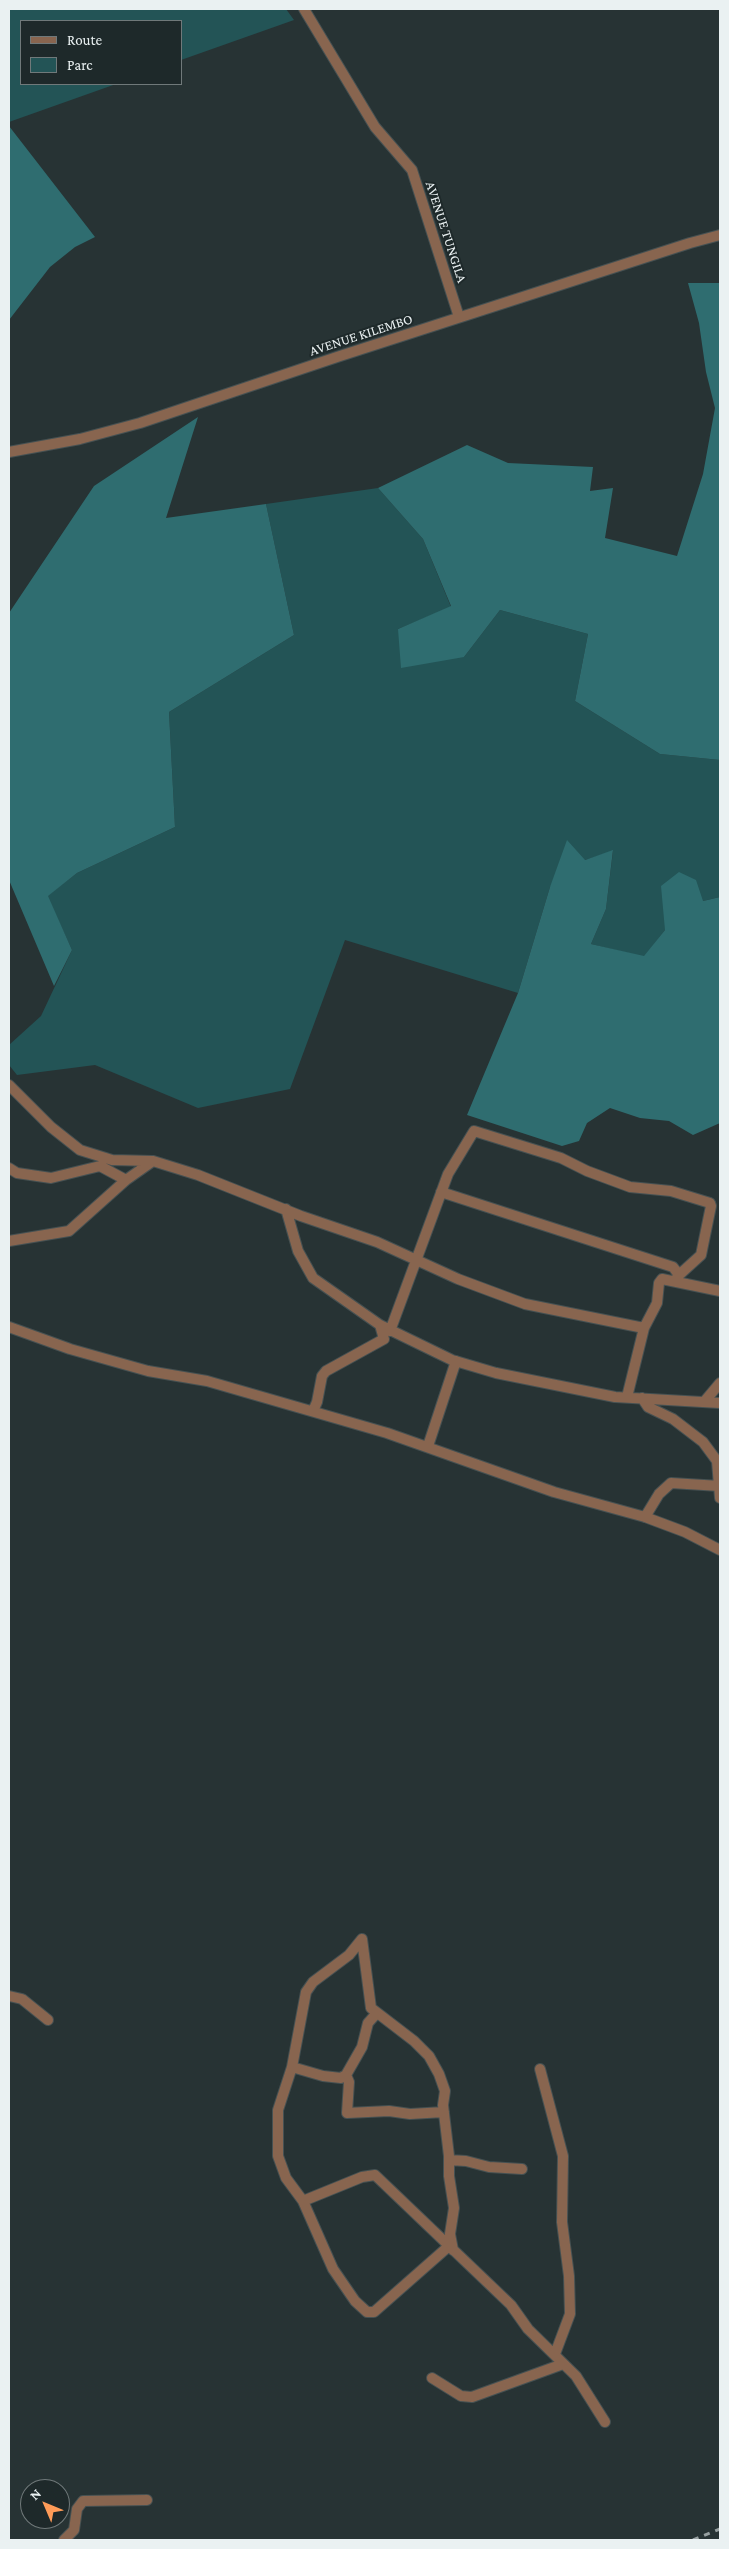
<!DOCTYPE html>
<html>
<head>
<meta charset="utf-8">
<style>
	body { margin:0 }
	#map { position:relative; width:729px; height:2549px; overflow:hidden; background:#273334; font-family:"Crimson Pro",serif }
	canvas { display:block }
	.frame { position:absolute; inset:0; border:10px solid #eaf1f2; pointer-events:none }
	.legend { position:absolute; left:20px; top:20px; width:162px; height:65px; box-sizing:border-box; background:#1e292a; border:1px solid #70797a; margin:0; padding:6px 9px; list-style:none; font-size:15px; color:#eaf1f2 }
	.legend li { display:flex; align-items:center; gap:10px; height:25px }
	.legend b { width:25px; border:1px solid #70797a }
	.north { position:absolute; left:20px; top:2479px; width:50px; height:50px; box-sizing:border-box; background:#1e292a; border:1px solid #70797a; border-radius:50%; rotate:315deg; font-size:14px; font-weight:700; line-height:20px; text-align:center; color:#eaf1f2 }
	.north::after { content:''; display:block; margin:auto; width:18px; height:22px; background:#fe9b58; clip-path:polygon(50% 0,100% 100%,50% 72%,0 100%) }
</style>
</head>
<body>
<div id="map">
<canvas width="729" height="2549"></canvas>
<div class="frame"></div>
<ul class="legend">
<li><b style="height:6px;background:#88654f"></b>Route</li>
<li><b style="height:14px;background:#235456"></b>Parc</li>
</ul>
<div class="north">N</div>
</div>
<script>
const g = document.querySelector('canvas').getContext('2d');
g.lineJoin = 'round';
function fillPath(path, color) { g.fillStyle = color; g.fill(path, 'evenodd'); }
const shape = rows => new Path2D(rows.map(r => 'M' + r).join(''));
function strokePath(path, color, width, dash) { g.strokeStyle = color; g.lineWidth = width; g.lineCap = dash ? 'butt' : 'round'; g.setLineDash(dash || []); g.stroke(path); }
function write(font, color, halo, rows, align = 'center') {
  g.font = font + ' "Crimson Pro",serif'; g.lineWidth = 4; g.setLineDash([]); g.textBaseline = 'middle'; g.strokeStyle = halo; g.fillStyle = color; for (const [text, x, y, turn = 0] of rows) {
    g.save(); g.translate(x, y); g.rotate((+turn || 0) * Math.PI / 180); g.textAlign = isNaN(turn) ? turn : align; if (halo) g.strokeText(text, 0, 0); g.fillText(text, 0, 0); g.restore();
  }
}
fillPath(shape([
	[9,9,286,9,294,20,181,60,181,21,21,21,21,84,116,84,9,122],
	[378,488,423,539,451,607,398,629,464,657,500,610,588,634,575,701,660,754,720,760,720,897,703,901,665,930,644,957,591,944,606,909,613,851,585,860,550,887,518,993,345,940,290,1089,198,1108,95,1065,17,1075,9,1065,9,1045,41,1016,72,950,47,896,77,873,175,827,169,712,294,635,266,504]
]), '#235456');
fillPath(shape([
	[9,126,95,237,75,247,50,267,9,320],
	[688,283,720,283,720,760,660,754,575,701,588,634,500,610,464,657,401,668,398,629,451,606,423,539,378,488,467,445,508,463,593,467,590,491,613,488,605,538,677,556,703,474,715,408,706,372,699,323],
	[198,417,166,518,266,504,294,635,169,712,175,827,77,873,48,896,72,950,54,986,9,880,9,613,94,486],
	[567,840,585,860,613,850,606,909,591,944,644,956,665,930,661,886,679,872,696,880,703,901,720,897,720,1123,693,1135,669,1121,640,1118,610,1108,587,1123,579,1141,562,1146,467,1115,518,993,550,887]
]), '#2f6d70');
const minor = shape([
	[304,9,375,127,412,170,459,317],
	[9,452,80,439,140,423,340,356,690,243,720,235],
	[9,1085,51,1127,80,1150,112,1160,153,1161,198,1175,301,1216,377,1242,458,1279,525,1304,644,1328],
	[9,1168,17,1173,51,1178,100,1166,126,1180],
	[441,1192,673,1267,679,1275,676,1279],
	[286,1209,298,1251,313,1278,380,1325,452,1360,496,1373,615,1397,720,1403],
	[9,1241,69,1231,126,1180,153,1161],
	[9,1327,70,1349,148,1371,207,1381,387,1433,554,1492,645,1517,685,1532,720,1550],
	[390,1331,448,1174,474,1131,561,1158,587,1171,630,1187,671,1191,710,1203,711,1206,701,1255,679,1275],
	[627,1397,644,1328,657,1303,659,1283,662,1279,720,1291],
	[642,1398,648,1407,673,1419,703,1442,717,1461,720,1498],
	[704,1402,720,1383],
	[313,1411,317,1402,322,1376,326,1371,384,1339,380,1325],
	[428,1446,456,1361],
	[645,1517,659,1494,671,1483,720,1486],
	[362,1939,349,1955,313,1982,306,1992,292,2067,278,2110,278,2156,286,2178,303,2201,333,2269,355,2301,367,2312,374,2312,449,2246],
	[362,1939,371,2008,414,2041,429,2056,439,2074,445,2091,443,2105,449,2156,449,2176,454,2208,450,2234,453,2250],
	[9,1996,22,1999,48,2020],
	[376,2014,368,2023,362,2047,346,2075,349,2082,347,2113,389,2111,410,2114,444,2112],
	[292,2067,323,2076,341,2078,346,2075],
	[540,2069,563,2156,562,2222,569,2276,570,2314,555,2354],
	[449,2160,466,2161,489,2167,522,2169],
	[303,2201,362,2177,375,2175,511,2305,528,2329,576,2376,605,2422],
	[432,2378,461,2396,472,2397,563,2364],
	[64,2540,74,2530,77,2509,83,2501,147,2500]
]);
strokePath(minor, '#465152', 12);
strokePath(minor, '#88654f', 10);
strokePath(shape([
	[693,2540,720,2529]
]), '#97a0a1', 3, [6, 6]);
write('14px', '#eaf1f2', '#1e292a', [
	["AVENUE TUNGILA",446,232,72],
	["AVENUE KILEMBO",361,335,-18]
]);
</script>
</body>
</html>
